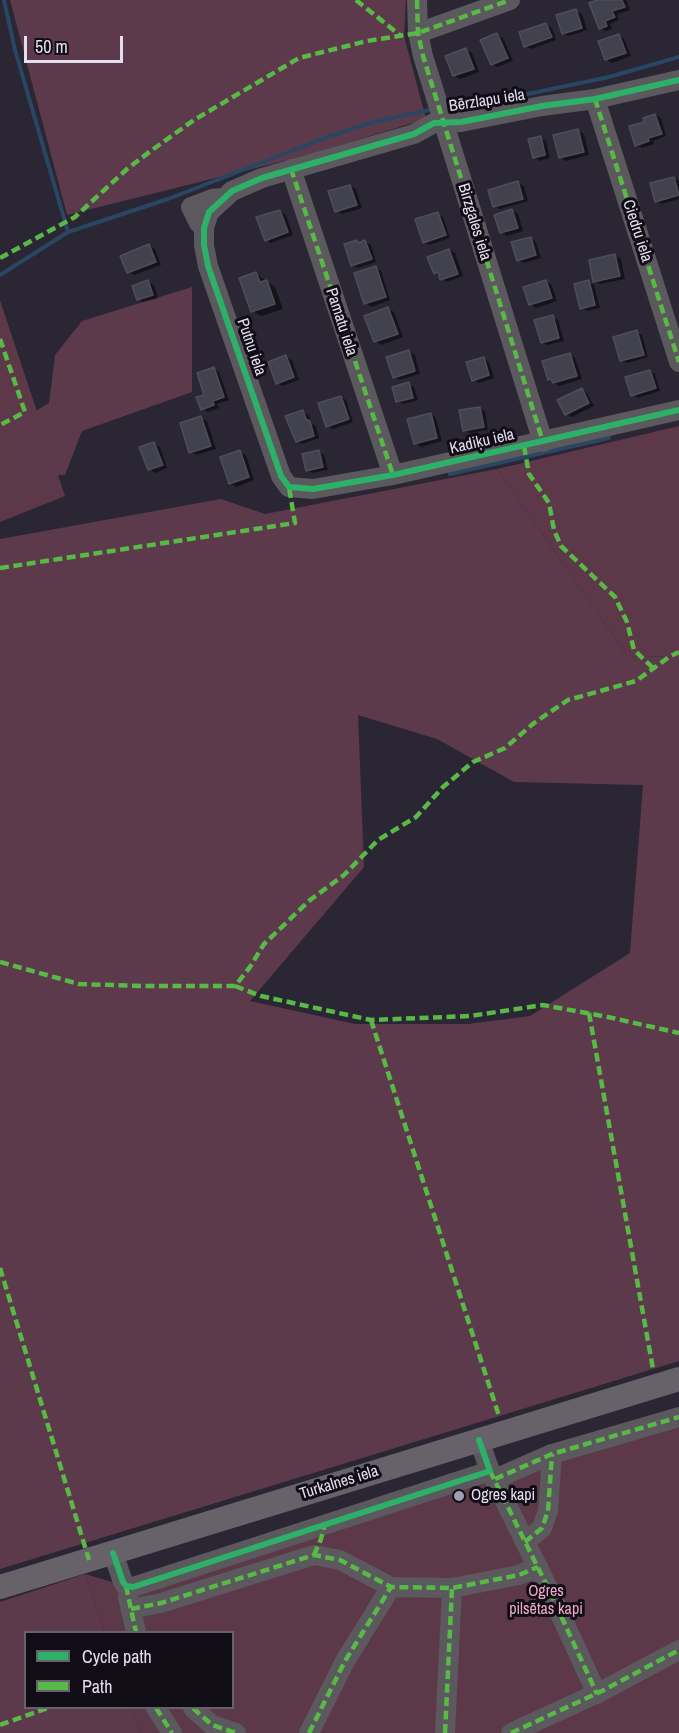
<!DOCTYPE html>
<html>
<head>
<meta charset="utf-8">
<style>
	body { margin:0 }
	#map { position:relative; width:679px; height:1733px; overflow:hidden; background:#2a2633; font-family:"Archivo Narrow",sans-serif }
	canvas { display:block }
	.legend { position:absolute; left:24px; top:1631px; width:210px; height:78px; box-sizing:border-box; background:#100d17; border:2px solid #65616d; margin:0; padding:8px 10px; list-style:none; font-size:18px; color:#e4dfee }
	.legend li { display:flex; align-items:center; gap:12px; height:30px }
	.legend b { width:30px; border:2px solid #65616d }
	.scale { position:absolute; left:24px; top:36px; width:99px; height:27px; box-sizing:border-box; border:3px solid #e4dfee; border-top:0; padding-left:8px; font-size:18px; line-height:21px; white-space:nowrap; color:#e4dfee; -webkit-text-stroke:4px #100d17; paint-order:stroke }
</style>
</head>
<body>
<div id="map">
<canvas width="679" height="1733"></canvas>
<ul class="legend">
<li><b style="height:8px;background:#2db169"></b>Cycle path</li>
<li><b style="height:8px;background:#58b947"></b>Path</li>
</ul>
<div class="scale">50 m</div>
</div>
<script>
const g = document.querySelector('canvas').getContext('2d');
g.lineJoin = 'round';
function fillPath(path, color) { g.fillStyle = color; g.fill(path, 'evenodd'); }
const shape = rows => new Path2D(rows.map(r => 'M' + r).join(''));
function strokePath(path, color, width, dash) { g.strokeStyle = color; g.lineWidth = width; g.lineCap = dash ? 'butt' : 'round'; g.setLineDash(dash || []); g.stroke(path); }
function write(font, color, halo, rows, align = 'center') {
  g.font = font + ' "Archivo Narrow",sans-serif'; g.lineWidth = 6; g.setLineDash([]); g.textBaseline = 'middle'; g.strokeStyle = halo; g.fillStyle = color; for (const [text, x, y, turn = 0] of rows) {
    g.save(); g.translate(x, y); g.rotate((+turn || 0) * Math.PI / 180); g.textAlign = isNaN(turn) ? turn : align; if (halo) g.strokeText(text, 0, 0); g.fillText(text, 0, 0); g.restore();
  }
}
fillPath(shape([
	[0,300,65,496,0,522],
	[679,426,679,656,628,657,497,469],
	[679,1418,679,1733,140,1733,131,1708,232,1708,232,1632,105,1632,85,1574,126,1586]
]), '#5c3849');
fillPath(shape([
	[10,0,406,0,404,36,426,119,308,155,67,215],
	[192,287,192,392,82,431,65,475,17,476,9,427,49,403,55,355,82,321],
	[497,469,628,657,679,656,679,1361,0,1569,0,539,221,499,265,514],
	[358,715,437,739,514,782,643,785,630,953,530,1016,468,1024,355,1024,250,1001,364,867],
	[85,1574,105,1632,26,1632,26,1708,131,1708,140,1733,0,1733,0,1602]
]), '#5d3a4b');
fillPath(shape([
	[603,0,626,0,630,10,617,14,619,20,610,24,612,29,606,31,600,28],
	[576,11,582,14,587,30,569,36,563,33],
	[546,24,552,28,556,40,531,49,525,46],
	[497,35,503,38,513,61,497,67,492,64],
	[619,35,624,39,631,56,612,63,606,59],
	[466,50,472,53,479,72,460,79,454,75],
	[655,115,661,118,666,136,653,141,654,144,642,148,636,145,646,123],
	[578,131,584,134,589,155,566,161,560,157],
	[541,138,546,141,550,158,540,161,534,157],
	[674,178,679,181,679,199,662,204,657,201],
	[518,183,524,186,528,201,500,209,494,206],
	[350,186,356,189,362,208,342,214,336,211],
	[512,210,518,214,523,231,507,236,502,232],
	[280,211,286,215,293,235,271,243,266,240],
	[437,213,443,217,450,238,429,245,424,242],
	[531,238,536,242,541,258,524,263,518,260],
	[357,242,361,244,365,242,371,245,376,262,358,268,353,265],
	[149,246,155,249,161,265,134,275,129,272],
	[449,250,455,253,463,276,447,282,435,273],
	[615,256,621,259,625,279,600,284,595,281],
	[375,268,381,271,390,300,371,307,365,303],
	[256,274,275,287,283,309,261,316,252,311],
	[546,281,551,284,557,301,536,308,530,304],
	[148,282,154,285,158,298,143,302,138,299],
	[589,282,594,285,600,308,587,311,581,308],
	[388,309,394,312,403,337,381,345,375,341],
	[552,317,558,320,564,341,547,345,542,342],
	[637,332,642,335,648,357,627,363,621,360],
	[409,352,415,355,420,374,399,380,394,377],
	[570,355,575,358,582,379,559,386,549,379],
	[286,357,292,360,299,380,282,386,277,383],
	[483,358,489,362,494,378,479,383,473,380],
	[213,369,219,372,229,400,217,404,219,408,208,412,202,409],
	[650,371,655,374,660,391,638,398,633,395],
	[408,384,414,387,418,400,403,404,397,401],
	[582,390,587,393,594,406,572,417,566,414],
	[341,397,346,400,353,422,333,429,327,426],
	[479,408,485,411,488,430,470,433,464,430],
	[303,412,309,415,312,424,316,426,319,438,302,444,297,441],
	[431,414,436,418,442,441,421,447,415,443],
	[201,418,207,421,216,449,196,455,191,452],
	[154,444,160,447,167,468,155,473,149,469],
	[318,451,324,455,328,470,313,473,307,470],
	[240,452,246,455,254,480,236,487,230,483]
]), '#0007');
strokePath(shape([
	[4,0,15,50,68,232],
	[444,107,499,100,609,77,679,57],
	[0,275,68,232,168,199,325,138,370,123,434,109],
	[450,474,609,438]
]), '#294762', 4);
const building = shape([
	[597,0,622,0,625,7,612,11,615,17,605,21,607,26,599,29,589,3,597,0],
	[576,9,582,28,562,34,556,15,576,9],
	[546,23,552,37,524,47,519,32,546,23],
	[497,33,508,58,491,65,480,40,497,33],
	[619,34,626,53,605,60,598,41,619,34],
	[466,48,474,69,453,76,445,56,466,48],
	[655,114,662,134,648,138,649,141,635,146,629,126,644,122,643,118,655,114],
	[578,129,584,152,559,158,553,135,578,129],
	[541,136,545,155,533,158,528,139,541,136],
	[674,177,679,195,655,202,650,183,674,177],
	[518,181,523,199,493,207,488,190,518,181],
	[350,185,357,205,335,212,328,191,350,185],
	[512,209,518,228,500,233,494,215,512,209],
	[280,210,288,232,265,241,256,217,280,210],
	[438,212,446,235,423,243,415,219,438,212],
	[531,237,536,255,517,261,511,242,531,237],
	[357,240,358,243,365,240,372,259,351,266,344,244,357,240],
	[149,244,156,262,127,273,120,256,149,244],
	[449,249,458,274,440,280,438,272,434,274,427,257,449,249],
	[615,254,620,276,593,282,589,260,615,254],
	[376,266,386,297,364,304,354,273,376,266],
	[256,272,260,282,267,280,275,304,251,312,239,278,256,272],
	[148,280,153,295,137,300,132,286,148,280],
	[546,280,552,298,529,305,523,287,546,280],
	[589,280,595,305,580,309,574,284,589,280],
	[388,307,398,334,374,342,364,316,388,307],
	[553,315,559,338,541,343,534,320,553,315],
	[637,330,644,355,620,361,613,337,637,330],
	[409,350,415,371,393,378,386,357,409,350],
	[570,353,577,376,553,383,551,379,548,380,542,361,570,353],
	[286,355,294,377,276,384,268,362,286,355],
	[484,357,489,375,472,381,466,362,484,357],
	[214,367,224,397,213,401,214,405,201,410,196,397,204,395,197,373,214,367],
	[650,370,656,388,631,396,625,377,650,370],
	[409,382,413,398,396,402,392,387,409,382],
	[582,388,589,403,565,415,557,400,582,388],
	[341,396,349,419,326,427,318,403,341,396],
	[480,407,484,427,463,431,459,410,480,407],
	[303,410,306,419,310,421,314,436,296,442,285,416,303,410],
	[431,413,437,438,414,444,407,419,431,413],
	[201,416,211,446,189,453,180,423,201,416],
	[154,442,163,465,148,470,139,447,154,442],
	[240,450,249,477,229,484,220,457,240,450],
	[319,450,323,467,306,471,302,454,319,450]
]);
fillPath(building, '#42424f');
strokePath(building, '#4e4d58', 1.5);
strokePath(shape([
	[417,0,418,33,423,56,543,442],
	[418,33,510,0],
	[679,80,595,99,542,106,461,122,434,123,414,134,262,178,232,191,209,212,204,228,204,245,208,266,281,476,289,487,313,489,393,475,679,410],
	[595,99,679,362],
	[291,169,393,475],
	[204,228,199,223,191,207,212,199,222,198],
	[490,1471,550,1592,597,1694],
	[495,1479,552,1454,679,1417],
	[525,1542,542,1528,548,1511,552,1454],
	[113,1553,123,1582,126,1586,133,1587,490,1471,479,1440],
	[128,1597,136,1632],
	[131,1609,161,1603,314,1555,340,1560,391,1587,452,1588,519,1575,538,1567],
	[156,1708,172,1733],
	[193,1708,212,1725,236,1733],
	[309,1733,345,1661,391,1587],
	[445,1733,452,1588],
	[511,1733,602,1691,679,1650]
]), '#5b585e', 20);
strokePath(shape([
	[0,1587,679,1379]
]), '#676269', 24);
strokePath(shape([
	[356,0,401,36],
	[417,0,418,33,423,56,543,442],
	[595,99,679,362],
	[291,169,393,475],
	[0,258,75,217,127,169,152,150,194,120,299,58,367,41,418,33,510,0],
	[0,339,25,412,0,425],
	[524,446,529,474,549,503,554,530,561,546,615,597,627,622,634,650,653,668],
	[0,568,295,523,289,487,286,483],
	[0,962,79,984,142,986,235,986,250,967,264,944,310,900,344,875,378,840,416,817,443,787,473,762,505,748,534,723,568,700,636,681,669,657,679,652],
	[235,986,261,996,371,1020,470,1016,543,1005,608,1017,679,1033],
	[589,1013,653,1369],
	[371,1020,499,1416],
	[0,1268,89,1560],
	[490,1471,550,1592,597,1694],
	[495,1479,552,1454,679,1417],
	[525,1542,542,1528,548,1511,552,1454],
	[314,1555,321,1539,325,1523],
	[126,1586,136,1632],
	[131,1609,161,1603,314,1555,340,1560,391,1587,452,1588,519,1575,538,1567],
	[156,1708,172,1733],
	[193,1708,212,1725,236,1733],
	[0,1725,48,1708],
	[309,1733,345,1661,391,1587],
	[445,1733,452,1588],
	[511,1733,602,1691,679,1650]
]), '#58b947', 4.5, [9, 4.5]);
strokePath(shape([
	[679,80,595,99,542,106,461,122,434,123,414,134,262,178,232,191,209,212,204,228,204,245,208,266,281,476,289,487,313,489,393,475,679,410],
	[113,1553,123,1582,126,1586,133,1587,490,1471,479,1440]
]), '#2db169', 6);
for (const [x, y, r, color] of [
	[459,1496,6,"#a39ead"]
]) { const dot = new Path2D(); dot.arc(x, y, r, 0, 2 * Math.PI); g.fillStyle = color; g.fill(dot); strokePath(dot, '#100d17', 2); }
write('16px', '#e4dfee', '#100d17', [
	["Bērzlapu iela",487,101,-9],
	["Birzgales iela",474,222,73],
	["Ciedru iela",637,231,72],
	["Pamatu iela",341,322,72],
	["Putnu iela",251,347,71],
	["Kadiķu iela",482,442,-13],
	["Turkalnes iela",339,1483,-17]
]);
write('16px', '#e4dfee', '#100d17', [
	["Ogres kapi",471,1496]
], 'left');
write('16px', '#f1a9c8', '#100d17', [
	["Ogres",546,1592],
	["pilsētas kapi",546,1610]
]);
</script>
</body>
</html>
